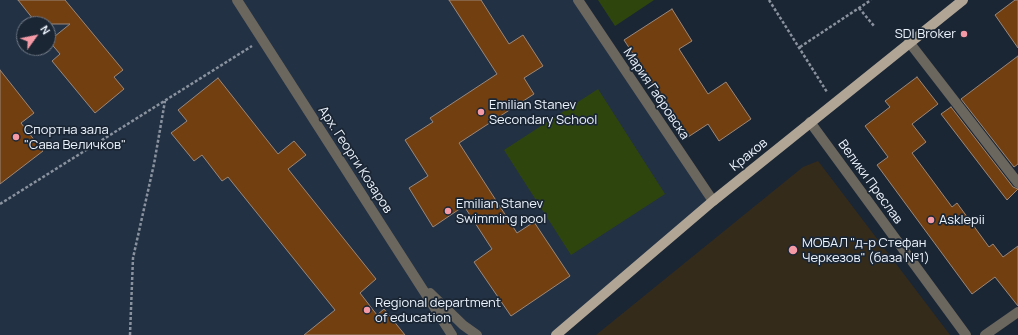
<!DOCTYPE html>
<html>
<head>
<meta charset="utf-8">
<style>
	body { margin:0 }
	#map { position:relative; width:1018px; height:335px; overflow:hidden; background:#1b2634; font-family:Manrope,sans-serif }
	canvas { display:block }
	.north { position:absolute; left:16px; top:16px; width:40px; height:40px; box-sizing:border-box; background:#1b2634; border:1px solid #6f7885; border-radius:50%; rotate:57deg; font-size:11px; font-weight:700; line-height:16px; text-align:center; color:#ecf4fe }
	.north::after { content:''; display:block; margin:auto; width:14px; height:18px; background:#f49aa6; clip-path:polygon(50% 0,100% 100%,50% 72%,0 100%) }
</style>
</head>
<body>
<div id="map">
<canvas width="1018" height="335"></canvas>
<div class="north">N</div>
</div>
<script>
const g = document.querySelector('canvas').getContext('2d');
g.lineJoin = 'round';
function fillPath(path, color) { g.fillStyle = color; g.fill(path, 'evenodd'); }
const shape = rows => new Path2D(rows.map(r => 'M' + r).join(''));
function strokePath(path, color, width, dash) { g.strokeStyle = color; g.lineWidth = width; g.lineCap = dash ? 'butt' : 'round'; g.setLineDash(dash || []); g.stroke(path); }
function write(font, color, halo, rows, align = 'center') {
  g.font = font + ' Manrope,sans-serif'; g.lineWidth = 3.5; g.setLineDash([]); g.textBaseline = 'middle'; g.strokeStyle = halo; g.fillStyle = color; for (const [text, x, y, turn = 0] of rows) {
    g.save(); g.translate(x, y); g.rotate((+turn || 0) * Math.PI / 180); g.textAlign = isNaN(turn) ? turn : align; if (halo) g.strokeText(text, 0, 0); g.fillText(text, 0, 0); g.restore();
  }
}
fillPath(shape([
	[0,0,578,0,713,201,556,335,0,335],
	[24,24,48,24,48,48,24,48]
]), '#223144');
fillPath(shape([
	[818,161,950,335,596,335,803,167]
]), '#352b1b');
fillPath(shape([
	[598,0,654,0,615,26],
	[598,89,665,194,571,255,504,150]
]), '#2f450e');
const building = shape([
	[18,0,65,0,123,70,114,77,124,89,95,113,52,61,60,54,49,41,70,24,37,24,18,0],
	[449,0,481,0,509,44,523,35,543,66,524,78,534,94,459,143,517,233,534,222,570,276,511,316,474,262,492,249,464,206,433,227,409,188,428,176,405,140,433,122,430,118,497,74,449,0],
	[1015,0,1018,0,1018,48,995,15,1015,0],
	[672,9,692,41,679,49,708,94,726,82,751,119,719,141,708,124,688,137,624,40,672,9],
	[1018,56,1018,164,1014,167,961,99,1018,56],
	[0,70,34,113,21,123,43,151,0,184,0,70],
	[917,77,938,104,912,124,926,142,912,153,952,207,957,203,989,247,993,244,1003,257,1018,246,1018,306,995,277,972,294,877,165,888,157,865,126,890,107,885,101,917,77],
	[218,78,278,154,294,141,306,155,288,169,376,279,360,293,377,315,384,309,405,335,304,335,335,310,228,177,222,181,202,155,194,161,171,133,187,121,178,110,218,78],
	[951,107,1013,187,1018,189,1007,200,941,114,951,107]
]);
fillPath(building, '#723f11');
strokePath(building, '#9b887a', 1);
strokePath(shape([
	[769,0,827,92],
	[859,8,874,26],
	[800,47,871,0],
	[0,204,252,46],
	[130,335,133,258,154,164,165,101]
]), '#89929e', 2.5, [3, 2]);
strokePath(shape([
	[237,0,452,335],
	[578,0,713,201],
	[909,42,1018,183],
	[810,122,966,335],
	[430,293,463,325,477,335],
	[985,335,1018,312]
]), '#6b665e', 10);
strokePath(shape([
	[556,335,713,201,963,0]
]), '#b1a696', 10);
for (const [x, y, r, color] of [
	[964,34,4,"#f49aa6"],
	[481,112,4,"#f49aa6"],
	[16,137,4,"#f49aa6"],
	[448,211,4,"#f49aa6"],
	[931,220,4,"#f49aa6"],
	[793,250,5,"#f49aa6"],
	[367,310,4,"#f49aa6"]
]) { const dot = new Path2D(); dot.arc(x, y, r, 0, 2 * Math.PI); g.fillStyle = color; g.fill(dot); strokePath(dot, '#1b2634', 1.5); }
write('13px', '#ecf4fe', '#1b2634', [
	["SDI Broker",956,34,"right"],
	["Emilian Stanev",489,105],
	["Secondary School",489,120],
	["Спортна зала",24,130],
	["\"Сава Величков\"",24,145],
	["Emilian Stanev",456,204],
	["Swimming pool",456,219],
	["Asklepii",939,220],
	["МОБАЛ \"д-р Стефан",802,243],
	["Черкезов\" (база №1)",802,258],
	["Regional department",375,303],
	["of education",375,318]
], 'left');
write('13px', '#ecf4fe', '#1b2634', [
	["Мария Габровска",656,94,56],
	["Краков",749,155,-39],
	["Арх. Георги Козаров",355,160,57],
	["Велики Преслав",870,182,54]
]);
</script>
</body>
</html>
